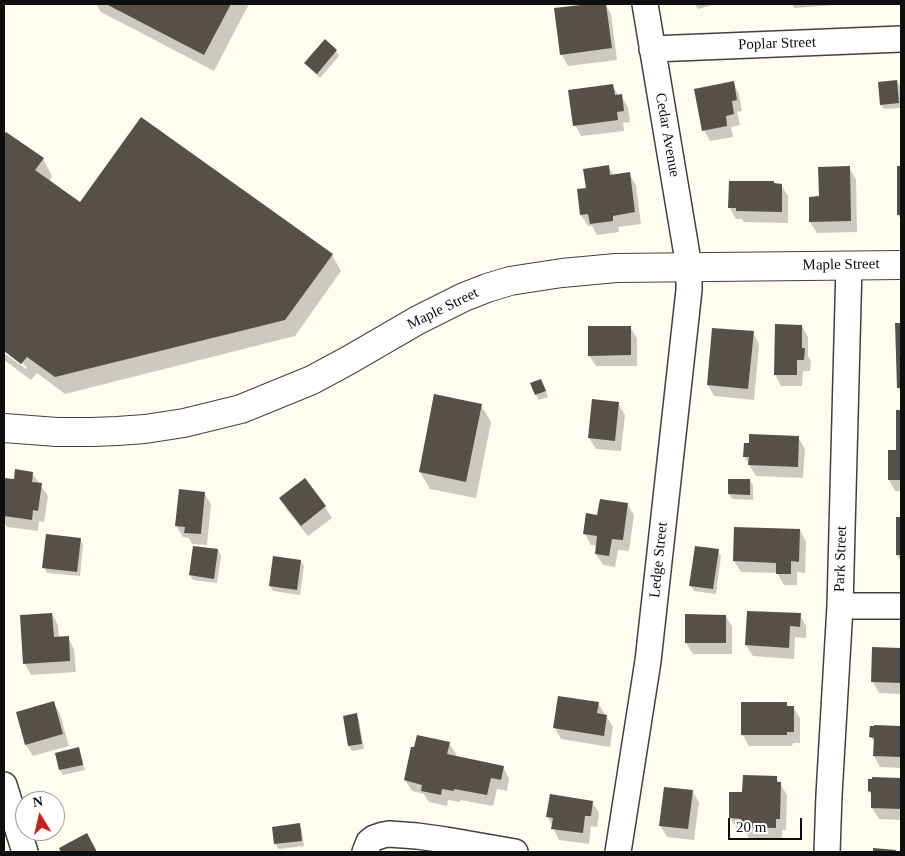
<!DOCTYPE html>
<html>
<head>
<meta charset="utf-8">
<style>
	body { margin:0 }
	#map { position:relative; width:905px; height:856px; overflow:hidden; background:#fffdef; font-family:"Times New Roman",serif }
	canvas { display:block }
	.frame { position:absolute; inset:0; border:5px solid #0e0e0e; pointer-events:none }
	.north { position:absolute; left:15px; top:791px; width:50px; height:50px; box-sizing:border-box; background:#fff; border:1px solid #9f9f9f; border-radius:50%; rotate:351deg; font-size:14px; font-weight:700; line-height:20px; text-align:center; color:#0e0e0e }
	.north::after { content:''; display:block; margin:auto; width:18px; height:22px; background:#c32521; clip-path:polygon(50% 0,100% 100%,50% 72%,0 100%) }
	.scale { position:absolute; left:728px; top:818px; width:74px; height:22px; box-sizing:border-box; border:2px solid #0e0e0e; border-top:0; padding-left:6px; font-size:15px; line-height:18px; white-space:nowrap; color:#0e0e0e; -webkit-text-stroke:4px #fff; paint-order:stroke }
</style>
</head>
<body>
<div id="map">
<canvas width="905" height="856"></canvas>
<div class="frame"></div>
<div class="north">N</div>
<div class="scale">20 m</div>
</div>
<script>
const g = document.querySelector('canvas').getContext('2d');
g.lineJoin = 'round';
function fillPath(path, color) { g.fillStyle = color; g.fill(path, 'evenodd'); }
const shape = rows => new Path2D(rows.map(r => 'M' + r).join(''));
function strokePath(path, color, width, dash) { g.strokeStyle = color; g.lineWidth = width; g.lineCap = dash ? 'butt' : 'round'; g.setLineDash(dash || []); g.stroke(path); }
function write(font, color, halo, rows, align = 'center') {
  g.font = font + ' "Times New Roman",serif'; g.lineWidth = 5; g.setLineDash([]); g.textBaseline = 'middle'; g.strokeStyle = halo; g.fillStyle = color; for (const [text, x, y, turn = 0] of rows) {
    g.save(); g.translate(x, y); g.rotate((+turn || 0) * Math.PI / 180); g.textAlign = isNaN(turn) ? turn : align; if (halo) g.strokeText(text, 0, 0); g.fillText(text, 0, 0); g.restore();
  }
}
fillPath(shape([
	[96,4,249,4,214,71,101,12],
	[599,4,605,4,611,14,617,60,568,66,562,55,556,10],
	[695,4,716,4,698,9],
	[792,4,835,4,835,5,794,8],
	[325,41,336,51,339,56,320,78,309,68,306,63],
	[897,81,900,86,901,108,884,109,881,104],
	[733,83,739,94,742,111,737,112,740,125,731,127,733,137,710,141,704,130],
	[612,85,619,96,621,96,628,107,630,122,623,123,624,131,581,136,575,125],
	[6,133,43,159,52,176,49,181,81,204,332,255,341,271,295,336,65,394,37,373,31,380,4,360,4,353,26,369,27,367,4,350,4,137],
	[608,166,614,176,629,174,636,185,641,224,618,227,619,232,597,235,592,226,588,226,581,215,578,190,587,189],
	[898,167,901,167,901,220,898,215],
	[849,168,856,179,857,232,817,233,810,222],
	[774,185,781,185,788,196,788,223,744,222,742,219,736,219,730,208],
	[897,324,901,324,901,392,898,387],
	[802,326,808,337,808,356,811,361,810,371,803,371,802,386,781,386,775,374],
	[630,327,637,338,637,366,596,366,589,355],
	[753,333,759,344,754,400,714,396,708,385],
	[544,385,548,397,539,400,536,395],
	[618,403,625,415,621,451,596,449,589,438],
	[481,405,491,422,476,498,430,489,420,472],
	[898,411,901,411,901,491,895,491,889,480,897,451],
	[798,437,805,449,803,478,756,476,744,456],
	[32,473,48,496,44,522,39,521,38,531,7,527,4,522,4,489,5,479,15,480],
	[304,480,325,507,332,518,308,536,287,510,281,498],
	[729,480,750,480,753,485,753,500,732,499,729,494],
	[204,493,211,504,207,545,192,544,189,538,183,537,176,526],
	[627,504,634,515,629,551,618,550,615,567,603,565,596,554,597,546,591,545,585,534,598,516],
	[898,518,901,518,901,561,897,555],
	[800,530,806,542,805,573,797,572,797,585,784,585,777,573,741,572,734,561],
	[80,539,83,544,80,576,47,573,44,567],
	[218,550,221,556,217,583,193,580,190,575],
	[718,551,721,556,716,594,694,591,691,586],
	[301,561,304,566,300,595,273,591,270,586],
	[52,614,58,625,59,638,68,638,74,649,76,672,31,675,25,664],
	[800,615,806,626,806,638,795,637,794,659,753,656,746,645],
	[726,616,732,627,732,654,693,654,686,643],
	[900,650,901,694,879,693,873,682],
	[54,703,60,714,69,746,33,756,26,745],
	[598,703,613,727,610,747,561,739,555,728],
	[786,703,788,707,793,707,800,718,800,743,793,743,792,746,749,746,742,734],
	[356,715,359,720,364,749,352,751,349,746,344,717],
	[876,726,901,727,901,768,880,767,874,756,875,744,871,737],
	[449,743,456,754,455,757,503,767,509,778,507,791,497,789,493,806,460,800,460,802,448,800,447,806,429,802,424,794,412,791,405,780],
	[78,748,81,754,85,770,63,775,60,770],
	[776,777,787,795,786,830,782,830,782,839,749,838,744,830,737,829,730,818,744,793],
	[873,778,901,779,901,820,879,819,872,808,873,797,869,791],
	[692,791,699,802,694,840,667,837,660,825],
	[592,802,599,813,597,827,591,826,589,844,559,840,548,817],
	[299,825,302,830,304,846,279,849,275,844]
]), '#0003');
fillPath(shape([
	[106,4,231,4,204,55],
	[589,4,606,4,612,48,560,55,554,8],
	[325,39,337,50,317,74,304,63],
	[897,80,899,103,880,105,878,82],
	[734,81,737,100,732,101,734,114,726,116,727,126,702,131,694,89],
	[613,84,615,95,622,94,624,111,617,112,618,120,573,126,568,90],
	[141,117,333,254,285,320,55,377,27,357,21,364,4,351,4,134,6,132,44,158,35,170,80,202],
	[609,165,610,175,630,172,635,212,613,216,613,221,590,224,588,214,580,215,577,189,586,188,583,169],
	[850,166,851,221,809,222,809,197,819,196,818,167],
	[897,166,901,166,901,215,897,215],
	[729,181,774,181,774,183,782,184,782,212,736,211,736,208,728,208],
	[895,323,901,323,901,388,897,388],
	[775,324,802,325,802,348,805,348,804,360,797,360,797,375,774,375],
	[588,326,631,326,631,355,588,356],
	[712,328,754,331,748,389,707,385],
	[541,379,546,391,535,395,530,383],
	[434,394,482,404,466,482,419,472],
	[592,399,619,402,615,441,588,438],
	[896,410,901,410,901,480,888,480,888,450,896,450],
	[749,434,799,436,798,467,748,465,749,457,743,457,744,443,749,443],
	[15,469,33,472,32,482,42,483,38,511,33,510,32,520,4,516,4,478,14,479],
	[305,478,326,506,301,526,279,498],
	[728,479,750,479,750,495,728,494],
	[179,489,205,492,201,534,184,533,185,527,175,526],
	[600,499,628,503,623,540,612,539,609,556,595,554,597,536,583,534,586,513,597,515],
	[896,517,901,517,901,555,896,555],
	[734,527,800,529,799,562,791,561,791,574,776,574,776,563,733,561],
	[46,534,81,538,77,572,42,568],
	[193,546,218,549,214,579,189,575],
	[695,546,719,549,713,589,689,586],
	[273,556,301,560,297,590,269,586],
	[747,611,801,613,800,627,790,626,789,648,745,645],
	[52,613,54,637,69,636,70,661,23,664,20,615],
	[685,614,726,615,726,643,685,643],
	[872,647,901,648,901,683,871,682],
	[558,696,599,702,597,713,607,715,604,736,553,728],
	[54,701,63,734,25,745,16,712],
	[741,702,787,702,787,706,794,706,794,732,787,732,787,735,741,735],
	[357,713,362,744,348,746,343,716],
	[874,725,901,726,901,757,873,756,874,738,869,737,870,726,874,726],
	[417,735,450,742,447,754,504,766,501,780,491,778,487,795,454,789,454,791,442,789,441,795,421,791,422,785,404,780,411,747,414,747],
	[79,747,83,765,59,770,55,753],
	[743,775,777,776,777,782,781,782,780,819,776,819,776,828,741,827,741,819,729,818,729,792,742,792],
	[872,777,901,778,901,809,871,808,871,792,868,791,868,779,872,779],
	[664,787,693,790,688,829,659,826],
	[550,794,593,801,591,816,585,816,583,833,551,829,553,818,546,817],
	[300,823,302,841,274,844,272,827],
	[87,833,97,852,61,852,59,848],
	[873,848,896,850,895,852,873,852]
]), '#57504a');
const minor = shape([
	[652,49,901,39],
	[840,606,901,606],
	[4,785,25,852],
	[365,852,369,842,374,838,383,835,389,834,417,836,446,840,515,852],
	[618,852,648,661,689,290,689,267,645,4],
	[827,852,829,795,840,606,849,265]
]);
const tertiary = shape([
	[4,428,57,432,92,432,117,431,145,429,184,423,241,409,312,380,349,360,418,320,464,297,487,288,510,281,529,278,562,273,616,268,901,265]
]);
strokePath(minor, '#414141', 28);
strokePath(tertiary, '#414141', 30);
strokePath(minor, '#fff', 25);
strokePath(tertiary, '#fff', 28);
write('15px', '#0e0e0e', '#fff', [
	["Poplar Street",777,44,-2],
	["Cedar Avenue",667,135,80],
	["Maple Street",841,265,-1],
	["Maple Street",443,309,-26],
	["Park Street",841,559,-88],
	["Ledge Street",659,560,-84]
]);
</script>
</body>
</html>
